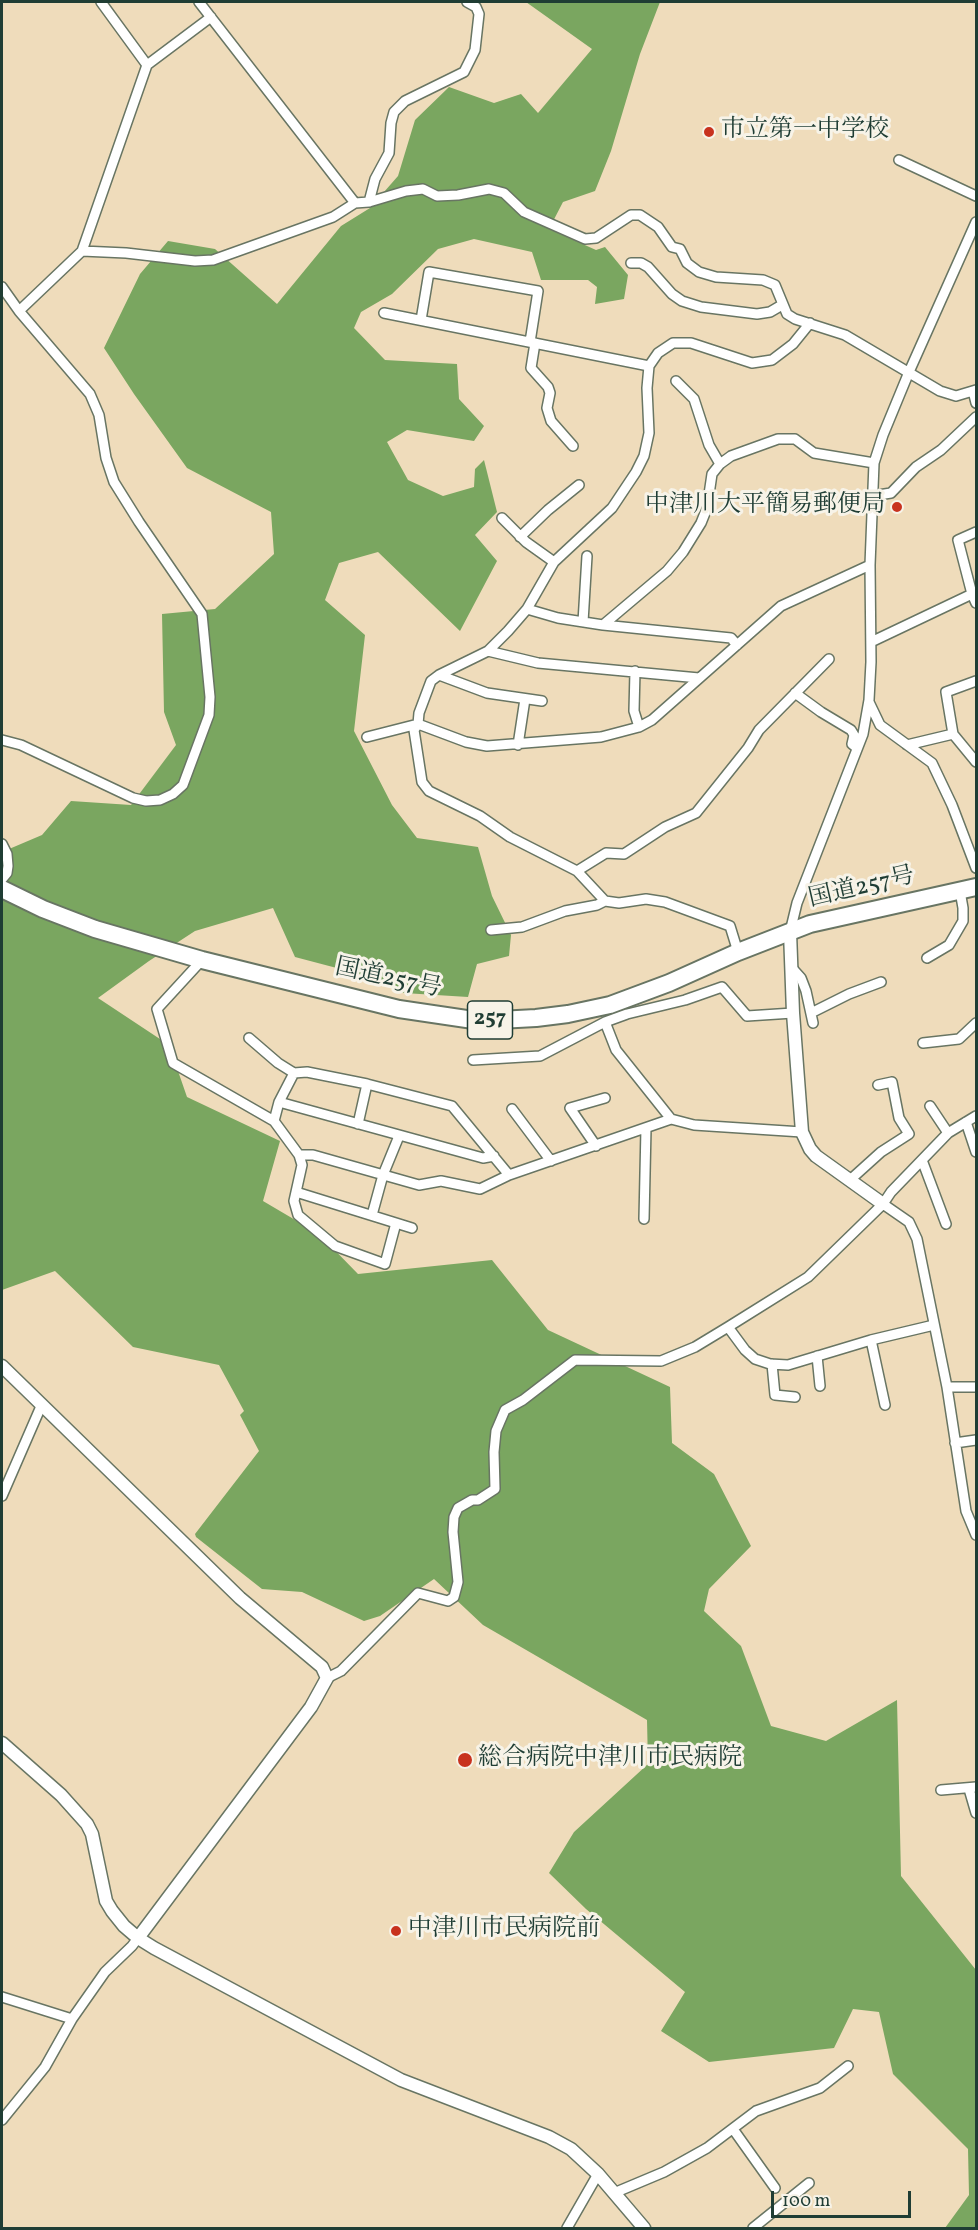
<!DOCTYPE html>
<html>
<head>
<meta charset="utf-8">
<style>
	body { margin:0 }
	#map { position:relative; width:978px; height:2230px; overflow:hidden; background:#efdcbb; font-family:Vollkorn,serif }
	canvas { display:block }
	.frame { position:absolute; inset:0; border:3px solid #1f3d34; pointer-events:none }
	.scale { position:absolute; left:771px; top:2191px; width:140px; height:27px; box-sizing:border-box; border:3px solid #1f3d34; border-top:0; padding-left:8px; font-size:18px; line-height:21px; white-space:nowrap; color:#1f3d34; -webkit-text-stroke:4px #f7f3e8; paint-order:stroke }
</style>
</head>
<body>
<div id="map">
<canvas width="978" height="2230"></canvas>
<div class="frame"></div>
<div class="scale">100 m</div>
</div>
<script>
const g = document.querySelector('canvas').getContext('2d');
g.lineJoin = 'round';
function fillPath(path, color) { g.fillStyle = color; g.fill(path, 'evenodd'); }
const shape = rows => new Path2D(rows.map(r => 'M' + r).join(''));
function strokePath(path, color, width, dash) { g.strokeStyle = color; g.lineWidth = width; g.lineCap = dash ? 'butt' : 'round'; g.setLineDash(dash || []); g.stroke(path); }
function write(font, color, halo, rows, align = 'center') {
  g.font = font + ' Vollkorn,"Noto Serif JP",serif'; g.lineWidth = 6; g.setLineDash([]); g.textBaseline = 'middle'; g.strokeStyle = halo; g.fillStyle = color; for (const [text, x, y, turn = 0] of rows) {
    g.save(); g.translate(x, y); g.rotate((+turn || 0) * Math.PI / 180); g.textAlign = isNaN(turn) ? turn : align; if (halo) g.strokeText(text, 0, 0); g.fillText(text, 0, 0); g.restore();
  }
}
fillPath(shape([
	[526,2,660,2,640,54,611,151,595,191,563,202,549,229,596,250,605,247,628,275,624,299,595,304,597,287,588,280,541,280,532,252,474,239,438,249,392,294,361,312,354,328,385,360,457,364,459,399,484,426,474,441,407,430,387,442,408,480,443,496,474,487,475,469,484,460,497,512,475,535,497,561,460,631,378,552,339,563,325,600,365,635,354,731,392,805,417,838,478,847,492,896,511,935,509,956,477,964,468,997,404,993,367,976,295,957,273,908,195,931,149,961,98,998,169,1045,187,1097,280,1141,263,1201,319,1234,358,1274,492,1260,548,1330,670,1387,672,1443,714,1474,751,1546,709,1589,704,1611,741,1646,771,1726,826,1741,897,1700,901,1876,976,1970,976,2228,945,2228,969,2195,968,2149,893,2074,879,2012,853,2009,834,2048,709,2062,661,2031,685,1992,586,1909,549,1873,574,1832,648,1764,647,1720,483,1625,434,1579,380,1616,364,1621,302,1592,262,1589,196,1537,195,1534,259,1451,240,1415,244,1411,219,1365,133,1347,55,1271,2,1290,2,852,42,835,71,801,131,805,176,745,164,712,162,614,215,609,274,554,271,512,187,468,134,394,104,348,140,274,168,241,215,249,277,304,341,226,370,208,398,176,415,120,449,87,494,103,521,94,538,113,592,49]
]), '#7aa660');
const minor = shape([
	[101,2,147,65],
	[199,2,355,203],
	[899,160,976,196],
	[369,202,375,179,389,153,391,123,394,112,405,101,464,72,475,50,479,14,476,7,467,2],
	[82,251,126,253,195,261,213,260,333,217,355,203,369,202,406,191,423,189,437,196,458,195,489,189,504,193,524,212,585,239,596,238,631,215,640,215,658,227,672,247,680,249,687,263,699,272,716,277,763,280,775,285,787,314,795,319,845,335,940,391,956,396,976,390],
	[631,263,641,263,648,267,672,294,682,301,701,307,757,314,770,312,782,305],
	[2,287,19,311,90,394,99,415,106,458,114,482,139,522,202,614,210,697,209,715,183,785,173,794,160,800,146,801,133,798,21,745,2,740],
	[19,311,82,251,147,65,211,17],
	[384,313,649,366],
	[421,320,429,272,538,291,530,342],
	[535,343,531,368,548,387,550,393,547,408,551,421,573,446],
	[676,381,694,399,709,445,720,464],
	[973,391,976,403],
	[872,496,891,493,916,467,941,450,976,417],
	[502,518,526,542,554,562],
	[520,537,548,510,579,485],
	[972,594,958,540,976,532],
	[527,609,558,618,603,625,731,638,737,645],
	[583,622,587,556],
	[603,625,667,571,683,552,701,523,707,508,712,474,720,464,731,456,778,439,795,439,814,453,874,463],
	[871,642,972,594,976,603],
	[488,651,538,663,699,678],
	[635,671,634,711,639,727],
	[439,675,487,693,542,701],
	[795,693,821,712,851,730,854,735,852,744,857,748],
	[869,702,880,725,932,763,952,805,976,868],
	[953,734,976,762],
	[367,737,418,724,466,742,487,746,601,737,639,727,652,720,781,606,870,565],
	[518,745,525,699],
	[907,745,953,734,946,692,976,681],
	[2,844,7,854,8,866,7,873,2,879],
	[577,871,606,853,624,854,665,827,696,813,748,748,759,730,829,659],
	[491,930,522,927,565,911,597,905,605,901],
	[790,932,797,903,863,734,869,700,871,662,870,565,874,463,883,435,909,372,976,222],
	[738,952,730,926,665,902,646,899,619,903,605,901,577,871,510,837,480,816,429,791,422,782,414,730,418,724,419,713,431,681,439,675,488,651,508,631,527,609,554,562,612,508,636,472,644,456,649,433,647,388,649,366,658,353,673,343,691,343,752,363,772,360,793,344,810,323],
	[927,958,949,945,963,921,963,908,960,891],
	[202,960,157,1009,173,1063,274,1121,299,1155,302,1165,294,1201,298,1215,335,1246,385,1264,396,1223],
	[792,968,801,978,806,991,813,1023],
	[811,1013,849,994,881,982],
	[605,1022,616,1050,671,1119,694,1125,802,1132],
	[249,1038,278,1063,294,1073],
	[923,1043,959,1039,976,1023],
	[473,1060,540,1056,605,1022,627,1014,685,1000,722,987,747,1016,793,1013],
	[279,1102,483,1158,494,1156],
	[930,1106,948,1133],
	[512,1109,551,1161],
	[274,1121,279,1102,294,1073,307,1072,367,1084,452,1106,509,1175],
	[966,1122,976,1152],
	[358,1124,367,1084],
	[596,1146,570,1108,605,1098],
	[299,1155,313,1155,419,1185,441,1181,480,1189,509,1175,671,1119],
	[922,1160,946,1224],
	[850,1180,881,1152,909,1134,899,1118,892,1082,878,1085],
	[296,1192,412,1228],
	[883,1204,909,1222,917,1239,947,1387,966,1511,976,1535],
	[372,1215,383,1175,399,1136],
	[644,1219,646,1128],
	[728,1327,745,1350,755,1359,770,1364,788,1365,871,1340,934,1325],
	[871,1340,885,1405],
	[817,1356,820,1386],
	[772,1364,775,1395,795,1397],
	[947,1387,976,1387],
	[955,1443,976,1440],
	[2,1496,42,1404],
	[327,1678,341,1671,418,1593,448,1601,454,1597,458,1582,453,1532,454,1517,458,1508,472,1500,478,1500,495,1489,494,1452,496,1431,505,1410,523,1400,575,1360,661,1361,695,1347,728,1327,808,1277,883,1204,891,1192,948,1133,976,1116],
	[969,1789,976,1813],
	[941,1790,976,1787],
	[2,1997,72,2019],
	[2,2120,45,2067,72,2019,105,1972,132,1946,138,1938],
	[733,2129,775,2188],
	[614,2193,664,2172,707,2148,756,2111,820,2088,848,2066],
	[567,2228,598,2174],
	[753,2228,809,2183]
]);
const tertiary = shape([
	[790,932,793,1013,802,1132,810,1149,816,1156,883,1204],
	[2,1366,240,1598,322,1667,327,1678,311,1707,138,1938],
	[2,1743,61,1795,87,1824,92,1834,106,1901,112,1911,124,1926,138,1938,154,1948,401,2080,549,2137,571,2149,598,2174,644,2228]
]);
const trunk = shape([
	[2,889,43,909,95,929,202,960,399,1009,480,1021,536,1018,568,1014,610,1005,669,983,738,952,810,924,976,887]
]);
strokePath(minor, '#687563', 12);
strokePath(tertiary, '#687563', 15);
strokePath(trunk, '#687563', 20);
strokePath(minor, '#fff', 9);
strokePath(tertiary, '#fff', 12);
strokePath(trunk, '#fff', 16);
for (const [x, y, r, color] of [
	[709,132,6,"#c8321e"],
	[897,507,6,"#c8321e"],
	[465,1760,8,"#c8321e"],
	[396,1931,6,"#c8321e"]
]) { const dot = new Path2D(); dot.arc(x, y, r, 0, 2 * Math.PI); g.fillStyle = color; g.fill(dot); strokePath(dot, '#f7f3e8', 2); }
for (const [x, y, w] of [
	[490,1020,45]
]) { const box = new Path2D(); box.roundRect(x - w / 2, y - 19, w, 38, 4.5); g.fillStyle = '#f7f3e8'; g.fill(box); strokePath(box, '#1f3d34', 1.5); }
write('bold 22px', '#1f3d34', null, [
	["257",490,1020]
]);
write('24px', '#1f3d34', '#f7f3e8', [
	["市立第一中学校",721,132],
	["中津川大平簡易郵便局",885,507,"right"],
	["総合病院中津川市民病院",478,1760],
	["中津川市民病院前",408,1931]
], 'left');
write('24px', '#1f3d34', '#f7f3e8', [
	["国道257号",862,889,-13],
	["国道257号",388,980,12]
]);
</script>
</body>
</html>
